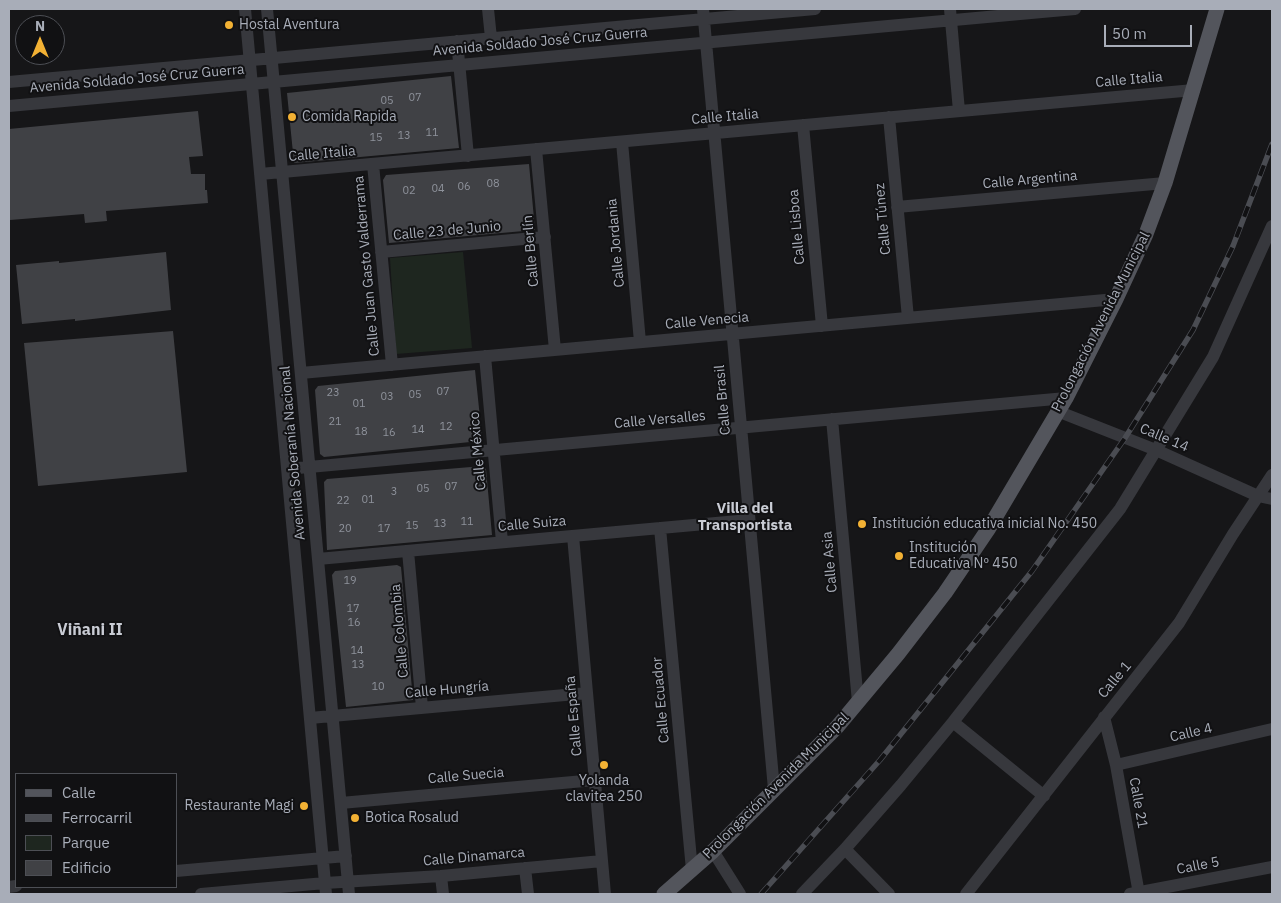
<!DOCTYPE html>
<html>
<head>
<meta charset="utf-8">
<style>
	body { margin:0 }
	#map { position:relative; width:1281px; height:903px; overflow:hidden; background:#161618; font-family:"IBM Plex Sans",sans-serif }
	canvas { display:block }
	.frame { position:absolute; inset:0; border:10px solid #a8adb8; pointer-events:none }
	.legend { position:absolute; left:15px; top:773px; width:162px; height:115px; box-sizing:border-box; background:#111113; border:1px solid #4d4f55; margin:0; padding:6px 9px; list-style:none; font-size:15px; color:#a8adb8 }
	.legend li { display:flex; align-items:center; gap:10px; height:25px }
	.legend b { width:25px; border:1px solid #4d4f55 }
	.north { position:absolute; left:15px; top:15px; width:50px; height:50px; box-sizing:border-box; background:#111113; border:1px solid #4d4f55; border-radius:50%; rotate:0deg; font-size:14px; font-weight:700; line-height:20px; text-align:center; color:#a8adb8 }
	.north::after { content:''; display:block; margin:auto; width:18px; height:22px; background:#f2b134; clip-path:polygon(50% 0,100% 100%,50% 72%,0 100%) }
	.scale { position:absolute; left:1104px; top:25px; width:88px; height:22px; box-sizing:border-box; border:2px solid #a8adb8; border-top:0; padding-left:6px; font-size:15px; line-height:18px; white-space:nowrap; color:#a8adb8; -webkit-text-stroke:4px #111113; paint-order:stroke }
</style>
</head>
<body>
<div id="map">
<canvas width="1281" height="903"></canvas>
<div class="frame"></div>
<ul class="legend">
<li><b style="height:6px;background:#53555c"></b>Calle</li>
<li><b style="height:6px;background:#4a4c52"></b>Ferrocarril</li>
<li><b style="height:14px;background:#1e261f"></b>Parque</li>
<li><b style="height:14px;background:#404145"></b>Edificio</li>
</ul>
<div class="north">N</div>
<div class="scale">50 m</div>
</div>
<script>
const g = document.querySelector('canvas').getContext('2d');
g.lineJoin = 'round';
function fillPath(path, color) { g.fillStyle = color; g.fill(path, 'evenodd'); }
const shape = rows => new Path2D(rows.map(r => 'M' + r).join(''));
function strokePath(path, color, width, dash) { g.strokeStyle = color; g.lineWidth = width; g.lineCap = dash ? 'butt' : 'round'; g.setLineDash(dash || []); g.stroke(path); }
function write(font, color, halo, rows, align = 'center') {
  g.font = font + ' "IBM Plex Sans",sans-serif'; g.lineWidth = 4; g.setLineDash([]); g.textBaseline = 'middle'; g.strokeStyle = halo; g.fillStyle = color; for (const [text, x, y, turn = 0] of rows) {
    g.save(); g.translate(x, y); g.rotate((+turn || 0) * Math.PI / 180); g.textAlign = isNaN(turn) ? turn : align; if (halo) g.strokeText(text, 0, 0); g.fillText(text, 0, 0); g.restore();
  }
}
fillPath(shape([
	[463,252,472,348,396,354,390,258]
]), '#1e261f');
fillPath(shape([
	[451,76,459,148,294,163,287,93],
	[198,111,203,156,189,157,191,174,205,174,205,190,207,190,208,203,106,211,107,221,85,223,84,214,10,220,9,129],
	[529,164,535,230,389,243,383,180,386,175],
	[166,252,171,310,75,321,75,319,22,324,16,265,59,261,59,263],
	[173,331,187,472,38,486,24,343],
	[475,370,482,437,480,441,324,457,320,454,315,390,318,386],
	[483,466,486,469,492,535,327,550,324,482,327,479],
	[397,565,401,567,413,700,346,707,332,575,335,571]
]), '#404145');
strokePath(shape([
	[245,9,326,894],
	[267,9,349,894],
	[488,9,491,38],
	[703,9,774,789],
	[950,9,959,111],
	[457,41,468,156],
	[9,82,815,9],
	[9,106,1075,9],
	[889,117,908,318],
	[803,125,822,326],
	[622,142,640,342],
	[536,149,555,350],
	[373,164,392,365],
	[260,174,1194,90],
	[897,207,1165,183],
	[381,252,545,237],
	[485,356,502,542],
	[301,373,1116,299],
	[1057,411,1156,450,1258,496,1272,499],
	[832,419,858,702],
	[287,469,1066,398],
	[660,528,692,870],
	[573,536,605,894],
	[408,551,422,708],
	[318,559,749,520],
	[1104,717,1116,765,1139,894],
	[310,718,587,693],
	[953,722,1044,796],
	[1116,765,1272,729],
	[341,803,595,780],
	[845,849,889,894],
	[713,851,740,894],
	[525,868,528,894],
	[176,871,346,856],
	[441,876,443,894],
	[9,887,16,886],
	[201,894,325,883,441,876,602,861],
	[802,894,845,849,901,785,953,722,1120,509,1213,357,1272,226],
	[966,894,1179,623,1233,534,1272,475],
	[1130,894,1272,867]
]), '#37383d', 12);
strokePath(shape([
	[664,894,713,851,837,727,898,654,945,593,989,528,1066,398,1116,299,1146,234,1165,183,1217,9]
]), '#53555c', 15);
const rail = shape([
	[761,894,880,760,1032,571,1125,438,1193,330,1233,246,1272,144]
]);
strokePath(rail, '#4a4c52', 5.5);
strokePath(rail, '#111113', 4, [11]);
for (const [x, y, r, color] of [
	[229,25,5,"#f2b134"],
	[292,117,5,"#f2b134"],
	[862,524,5,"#f2b134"],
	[899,556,5,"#f2b134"],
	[604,765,5,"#f2b134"],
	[304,806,5,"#f2b134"],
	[355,818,5,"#f2b134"]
]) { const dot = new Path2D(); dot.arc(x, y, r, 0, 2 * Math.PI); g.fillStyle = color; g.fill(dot); strokePath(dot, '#111113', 2); }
write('11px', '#8e929b', null, [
	["07",415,98],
	["05",387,101],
	["11",432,133],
	["13",404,136],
	["15",376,138],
	["08",493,184],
	["06",464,187],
	["04",438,189],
	["02",409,191],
	["07",443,392],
	["23",333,393],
	["05",415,395],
	["03",387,397],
	["01",359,404],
	["21",335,422],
	["12",446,427],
	["14",418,430],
	["18",361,432],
	["16",389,433],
	["07",451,487],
	["05",423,489],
	["3",394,492],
	["01",368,500],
	["22",343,501],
	["11",467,522],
	["13",440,524],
	["15",412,526],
	["20",345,529],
	["17",384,529],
	["19",350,581],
	["17",353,609],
	["16",354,623],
	["14",357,651],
	["13",358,665],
	["10",378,687]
]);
write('14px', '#a8adb8', '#111113', [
	["Hostal Aventura",239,25],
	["Comida Rapida",302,117],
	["Institución educativa inicial No. 450",872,524],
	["Institución",909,548],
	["Educativa Nº 450",909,564],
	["Yolanda",604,781,"center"],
	["clavitea 250",604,797,"center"],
	["Restaurante Magi",294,806,"right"],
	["Botica Rosalud",365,818]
], 'left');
write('14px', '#a8adb8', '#111113', [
	["Avenida Soldado José Cruz Guerra",540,42,-5],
	["Avenida Soldado José Cruz Guerra",137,79,-5],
	["Calle Italia",1129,80,-5],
	["Calle Italia",725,117,-5],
	["Calle Italia",322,154,-5],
	["Calle Argentina",1030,180,-5],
	["Calle Túnez",883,219,-95],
	["Calle Lisboa",797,227,-95],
	["Calle 23 de Junio",447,231,-5],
	["Calle Jordania",616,243,-95],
	["Calle Berlín",531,251,-95],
	["Calle Juan Gasto Valderrama",367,266,-95],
	["Calle Venecia",707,321,-5],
	["Prolongación Avenida Municipal",1101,322,-63],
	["Calle Brasil",723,400,-95],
	["Calle Versalles",660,420,-5],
	["Calle 14",1164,438,23],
	["Calle México",478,451,-95],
	["Avenida Soberanía Nacional",293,453,-95],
	["Calle Suiza",532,524,-5],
	["Calle Asia",830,562,-95],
	["Calle Colombia",400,631,-95],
	["Calle 1",1115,680,-50],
	["Calle Hungría",447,690,-5],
	["Calle Ecuador",661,700,-95],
	["Calle España",574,716,-95],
	["Calle 4",1191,733,-13],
	["Calle Suecia",466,776,-5],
	["Prolongación Avenida Municipal",776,786,-45],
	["Calle 21",1138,803,80],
	["Calle Dinamarca",474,857,-5],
	["Calle 5",1198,866,-11]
]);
write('bold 15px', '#c9ccd4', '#111113', [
	["Villa del",745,509],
	["Transportista",745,526]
]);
write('bold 16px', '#c9ccd4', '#111113', [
	["Viñani II",90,630]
]);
</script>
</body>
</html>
